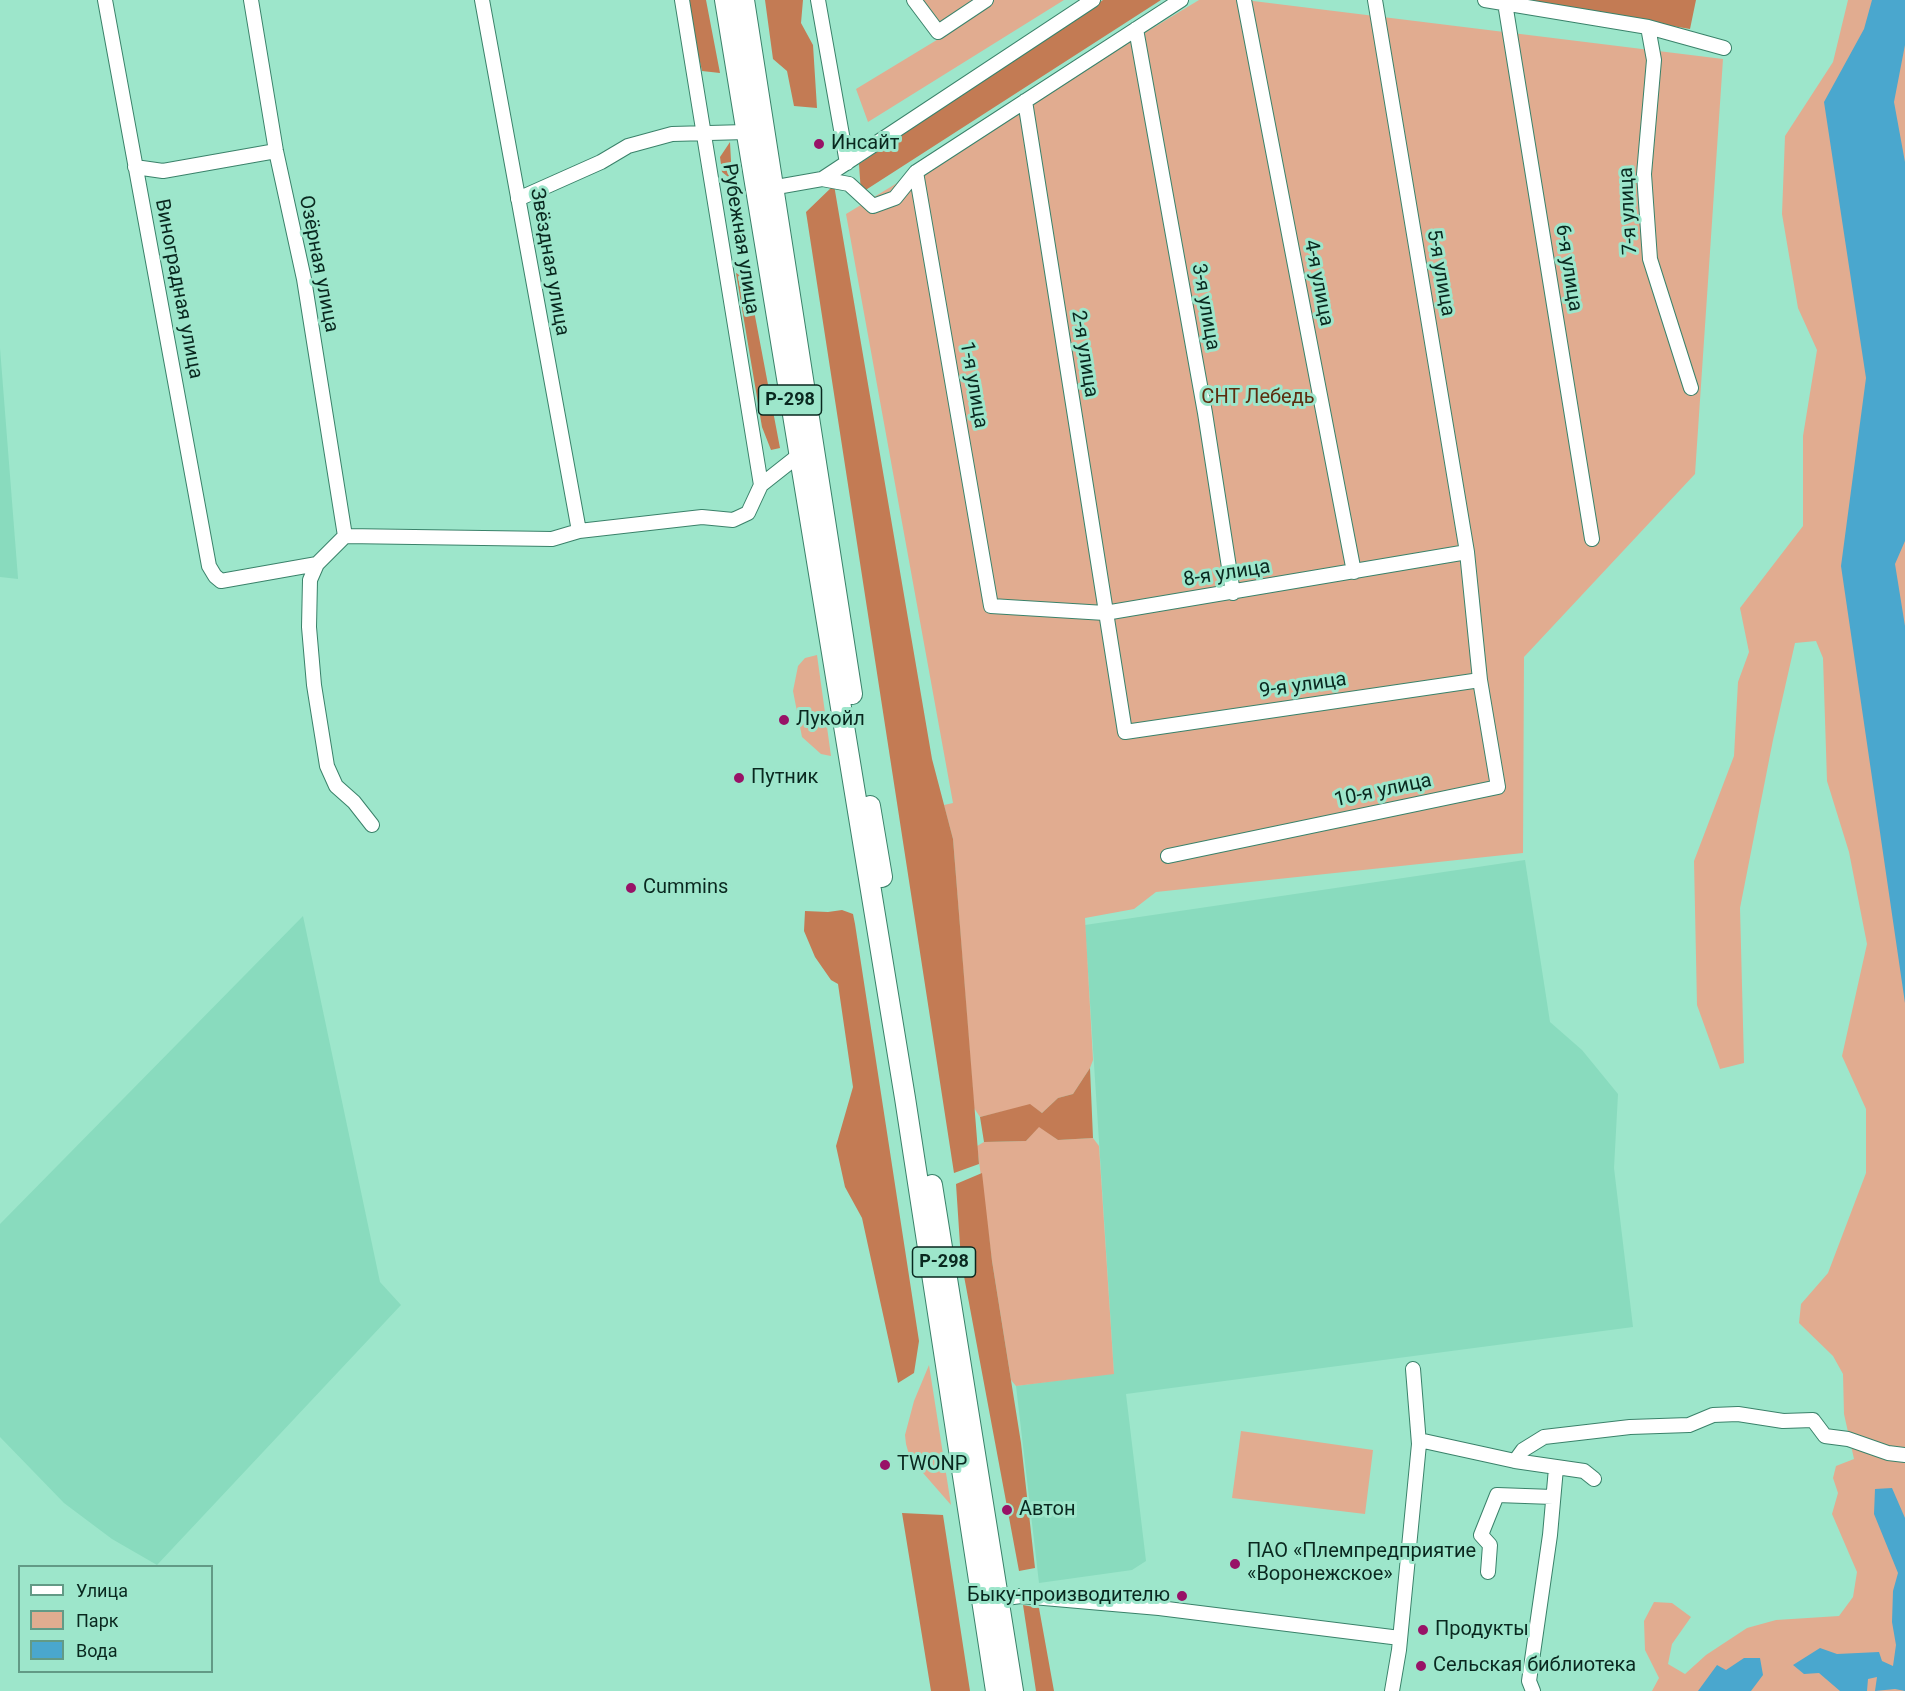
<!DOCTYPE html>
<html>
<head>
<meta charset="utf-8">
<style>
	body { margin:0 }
	#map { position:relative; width:1905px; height:1691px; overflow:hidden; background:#9de6cb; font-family:Roboto,sans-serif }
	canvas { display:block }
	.legend { position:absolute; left:18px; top:1565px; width:195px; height:108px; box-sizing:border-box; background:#9de6cb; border:2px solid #629a86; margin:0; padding:8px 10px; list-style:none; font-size:18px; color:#09281f }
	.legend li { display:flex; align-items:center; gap:12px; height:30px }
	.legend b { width:30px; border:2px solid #629a86 }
</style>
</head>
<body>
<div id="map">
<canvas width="1905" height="1691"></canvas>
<ul class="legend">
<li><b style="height:8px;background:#fff"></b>Улица</li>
<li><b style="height:16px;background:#e1ac90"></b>Парк</li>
<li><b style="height:16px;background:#4aa7ce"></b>Вода</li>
</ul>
</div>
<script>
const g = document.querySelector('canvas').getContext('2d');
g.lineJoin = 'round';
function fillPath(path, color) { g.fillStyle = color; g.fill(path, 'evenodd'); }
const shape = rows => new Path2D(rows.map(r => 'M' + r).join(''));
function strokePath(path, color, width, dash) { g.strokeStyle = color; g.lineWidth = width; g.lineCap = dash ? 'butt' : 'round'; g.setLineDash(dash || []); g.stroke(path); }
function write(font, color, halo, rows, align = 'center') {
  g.font = font + ' Roboto,sans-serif'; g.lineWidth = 6; g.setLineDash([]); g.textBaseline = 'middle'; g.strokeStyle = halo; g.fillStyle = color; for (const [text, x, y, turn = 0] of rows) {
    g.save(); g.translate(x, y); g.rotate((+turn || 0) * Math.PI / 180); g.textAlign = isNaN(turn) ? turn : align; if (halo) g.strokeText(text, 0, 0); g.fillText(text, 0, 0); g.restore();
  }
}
fillPath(shape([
	[0,348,18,578,18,579,0,577],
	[1525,860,1550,1022,1582,1050,1618,1094,1614,1168,1633,1327,1126,1394,1146,1561,1132,1570,1039,1583,1016,1386,1114,1373,1085,925],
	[303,916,380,1282,401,1305,157,1565,112,1539,64,1503,0,1437,0,1224]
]), '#89dbbe');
fillPath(shape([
	[920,0,1064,0,868,122,856,89,945,35],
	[1199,0,1245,0,1723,59,1695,474,1524,657,1523,853,1156,892,1134,909,1085,918,1093,1060,1090,1068,1073,1094,1058,1098,1042,1113,1030,1105,980,1117,974,1108,953,839,944,805,953,803,846,214],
	[1848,0,1905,0,1905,1691,1652,1691,1659,1678,1645,1650,1644,1621,1654,1602,1672,1603,1691,1617,1672,1644,1668,1664,1685,1674,1706,1655,1747,1628,1776,1620,1839,1616,1853,1597,1857,1572,1832,1514,1838,1493,1833,1478,1836,1466,1854,1459,1844,1414,1843,1374,1833,1356,1799,1323,1801,1304,1828,1273,1866,1173,1866,1109,1842,1056,1867,944,1849,852,1827,781,1823,658,1816,641,1795,643,1773,740,1740,908,1744,1063,1720,1069,1697,1005,1694,861,1734,756,1738,682,1749,652,1740,608,1803,526,1803,436,1817,350,1798,308,1782,214,1785,136,1833,62],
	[817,655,831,756,821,754,802,737,793,691,798,666,805,658],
	[1039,1126,1058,1140,1093,1138,1099,1146,1114,1374,1016,1386,1011,1380,992,1261,977,1146,984,1142,1026,1141],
	[929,1365,951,1505,910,1458,906,1444,905,1435,914,1401],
	[1241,1431,1373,1450,1365,1514,1232,1498]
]), '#e1ac90');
fillPath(shape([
	[686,0,706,0,720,73,702,71],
	[765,0,803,0,801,23,813,45,817,108,794,106,787,71,773,59],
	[1103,0,1161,0,861,193,859,164],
	[1518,0,1696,0,1690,29],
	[730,142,732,180,722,172,720,157],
	[834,185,932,759,953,839,979,1164,954,1173,806,212],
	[736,273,748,279,780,448,771,450,762,427],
	[842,910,853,914,855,924,919,1341,914,1373,898,1383,862,1218,845,1187,836,1146,853,1087,838,984,831,980,815,957,804,931,805,911,828,912],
	[1090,1068,1093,1138,1058,1140,1039,1127,1026,1141,984,1142,980,1117,1030,1104,1042,1113,1058,1098,1073,1094],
	[982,1173,992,1261,1021,1443,1035,1568,1019,1571,961,1260,956,1184],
	[902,1513,943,1515,970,1691,931,1691],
	[1023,1605,1039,1608,1054,1691,1036,1691]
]), '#c37b54');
fillPath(shape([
	[1872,0,1905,0,1905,45,1894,102,1905,162,1905,541,1895,564,1905,626,1905,1003,1841,566,1866,378,1824,102,1864,29],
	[1892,1488,1905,1518,1905,1691,1895,1689,1875,1691,1877,1677,1868,1679,1867,1691,1840,1691,1819,1673,1804,1674,1793,1665,1820,1648,1837,1654,1879,1652,1882,1661,1893,1666,1896,1645,1892,1622,1893,1591,1898,1573,1874,1514,1875,1489],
	[1744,1658,1760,1658,1763,1675,1751,1691,1698,1691,1717,1665,1726,1670]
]), '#4aa7ce');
const minor = shape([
	[105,0,209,566,215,576,221,581,317,564,345,536,552,539,579,531,702,517,733,520,748,513,761,485,799,455],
	[251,0,276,151,304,279,345,536],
	[482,0,579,531],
	[682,0,761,485],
	[818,0,847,163],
	[914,0,938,32,986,0],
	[1244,0,1354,572],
	[1485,0,1648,27,1724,48],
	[1505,3,1592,539],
	[1648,27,1654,60,1644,174,1650,259,1691,388],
	[1136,29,1205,413,1233,593],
	[1025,101,1125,732,1480,680,1467,552,1375,0],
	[135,167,163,171,276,151],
	[916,172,991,606,1105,613,1467,552],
	[822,179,1093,0],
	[771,188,822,179,849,184,873,206,895,198,916,172,1181,0],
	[518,199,601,162,628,146,672,134,746,132],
	[317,564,310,580,309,627,314,685,327,766,336,786,354,802,372,825],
	[1168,856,1498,787,1480,680],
	[1419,1440,1515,1461,1584,1471,1594,1479],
	[1515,1461,1523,1450,1544,1437,1630,1427,1689,1425,1713,1415,1738,1414,1783,1421,1813,1420,1825,1436,1848,1439,1888,1453,1905,1455],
	[1488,1572,1490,1545,1481,1535,1497,1495,1553,1497],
	[998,1599,1021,1596,1159,1608,1400,1638],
	[1392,1691,1399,1650,1419,1444,1413,1369],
	[1533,1691,1529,1681,1550,1535,1556,1468]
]);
const highway = shape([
	[725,0,905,1098,996,1691],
	[744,0,852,694],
	[870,806,882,877],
	[932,1185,1013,1691]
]);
strokePath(minor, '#3a826a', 16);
strokePath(highway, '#3a826a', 22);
strokePath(minor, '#fff', 14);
strokePath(highway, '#fff', 20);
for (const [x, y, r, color] of [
	[819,144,6,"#981267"],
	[784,720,6,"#981267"],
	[739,778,6,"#981267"],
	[631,888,6,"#981267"],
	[885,1465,6,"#981267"],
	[1007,1510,6,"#981267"],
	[1235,1564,6,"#981267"],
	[1182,1596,6,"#981267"],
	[1423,1630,6,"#981267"],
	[1421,1666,6,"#981267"]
]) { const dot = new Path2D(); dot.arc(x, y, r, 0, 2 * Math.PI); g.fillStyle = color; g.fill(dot); strokePath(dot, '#9de6cb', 2); }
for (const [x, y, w] of [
	[790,400,63],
	[944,1262,63]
]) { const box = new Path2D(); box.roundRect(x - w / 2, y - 15, w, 30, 4.5); g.fillStyle = '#9de6cb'; g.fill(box); strokePath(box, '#09281f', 1.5); }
write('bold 18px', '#09281f', null, [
	["Р-298",790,400],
	["Р-298",944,1262]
]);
write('20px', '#09281f', '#9de6cb', [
	["Инсайт",831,144],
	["Лукойл",796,720],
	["Путник",751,778],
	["Cummins",643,888],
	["TWONP",897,1465],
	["Автон",1019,1510],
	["ПАО «Племпредприятие",1247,1552],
	["«Воронежское»",1247,1575],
	["Быку-производителю",1170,1596,"right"],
	["Продукты",1435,1630],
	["Сельская библиотека",1433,1666]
], 'left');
write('20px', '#09281f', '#9de6cb', [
	["7-я улица",1629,211,-93],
	["Рубежная улица",740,239,81],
	["Звёздная улица",549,262,80],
	["Озёрная улица",318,264,79],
	["6-я улица",1568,268,81],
	["5-я улица",1440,273,80],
	["4-я улица",1318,283,79],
	["Виноградная улица",178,289,79],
	["3-я улица",1205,307,80],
	["2-я улица",1084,354,81],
	["1-я улица",973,385,80],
	["8-я улица",1227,574,-9],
	["9-я улица",1303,686,-8],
	["10-я улица",1383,791,-12]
]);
write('20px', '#5c2d0f', '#9de6cb', [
	["СНТ Лебедь",1258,398]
]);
</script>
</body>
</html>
